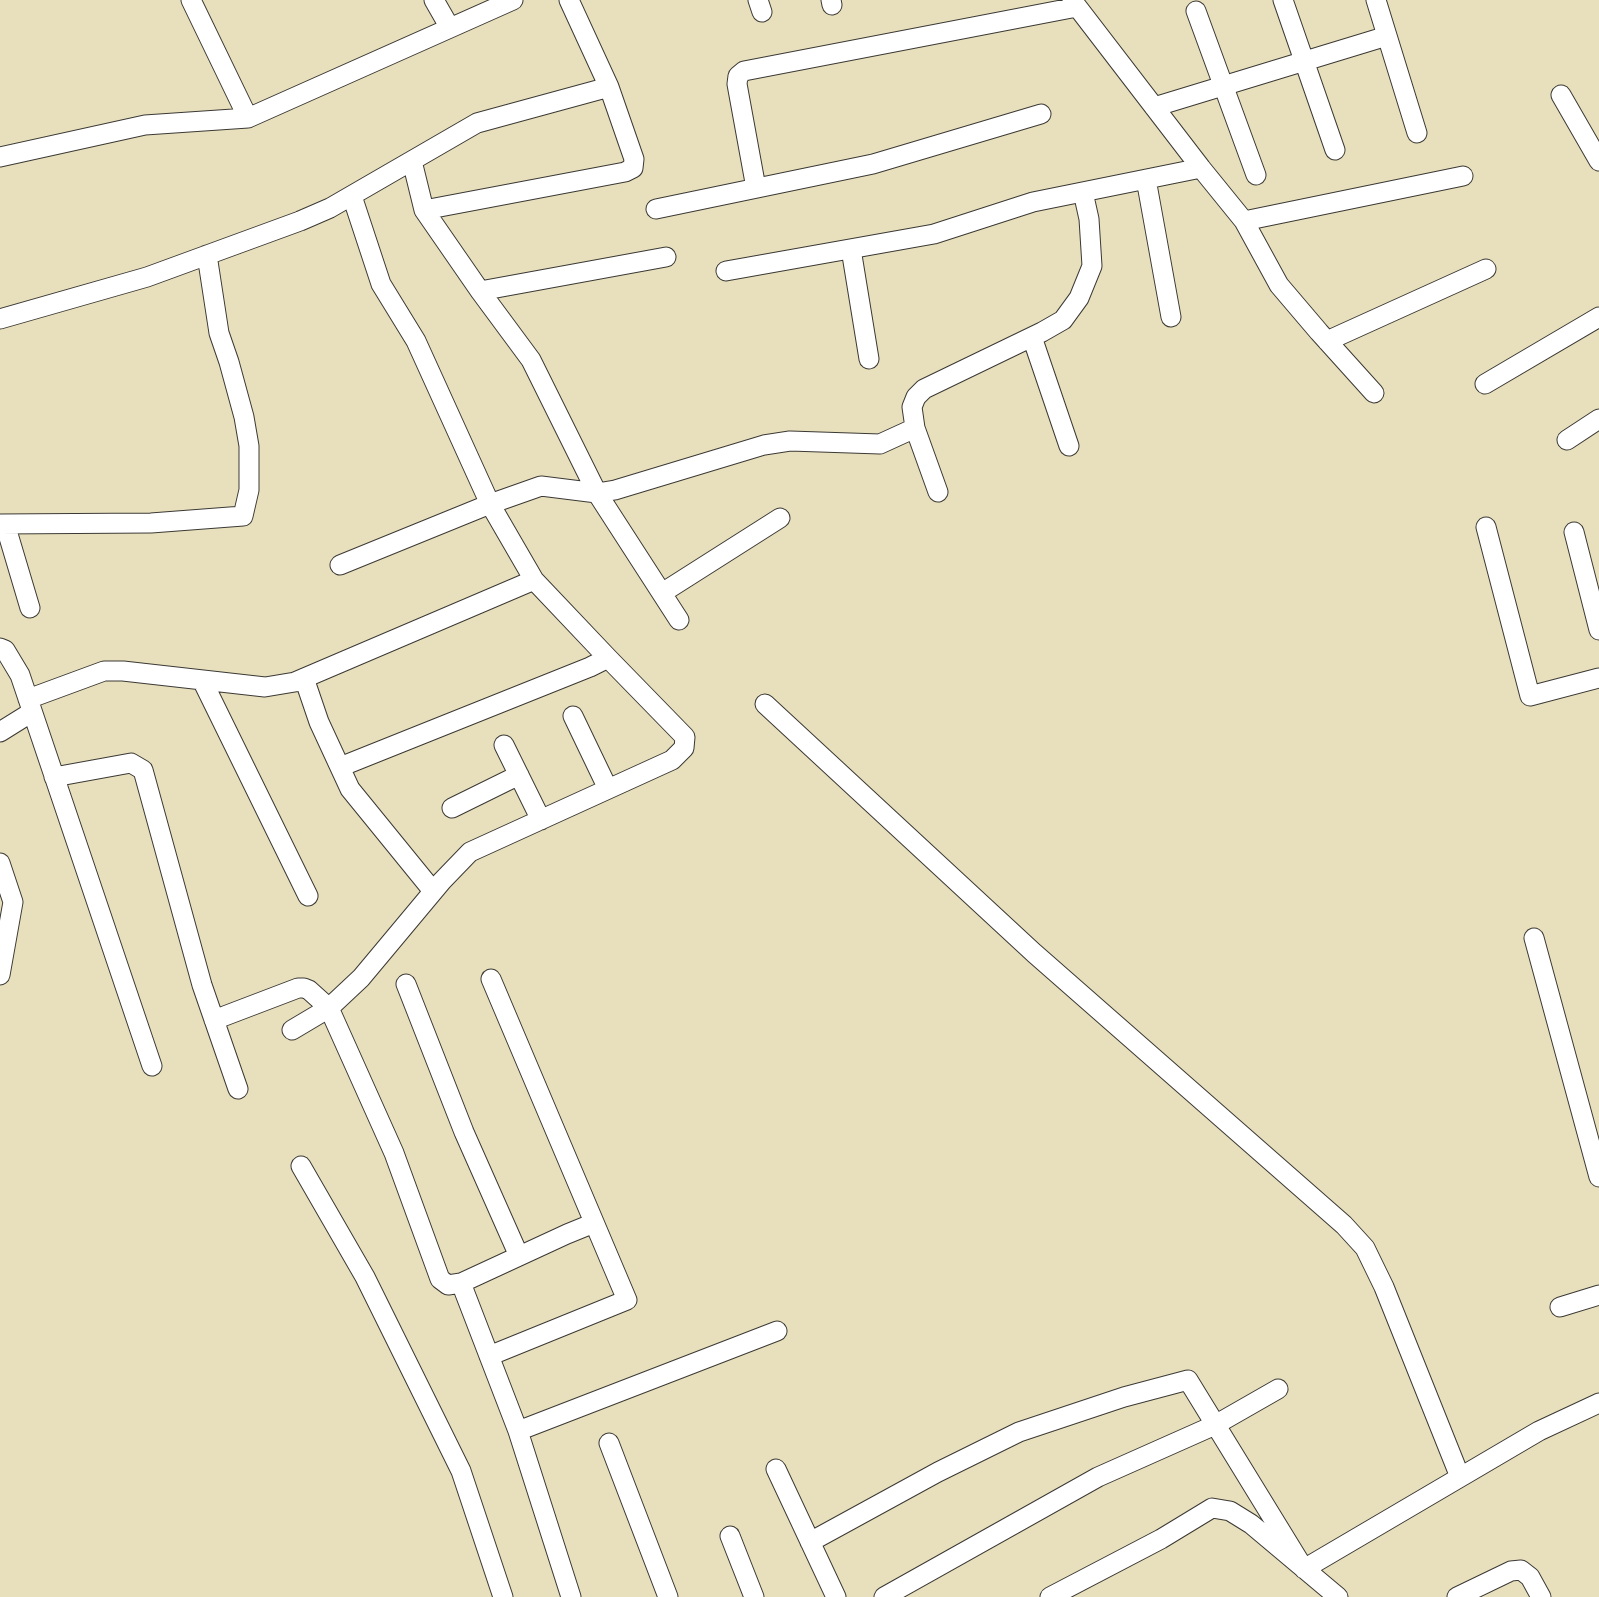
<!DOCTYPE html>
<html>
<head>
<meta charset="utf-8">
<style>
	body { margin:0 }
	canvas { display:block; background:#e8e0bd }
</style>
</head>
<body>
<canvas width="1599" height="1597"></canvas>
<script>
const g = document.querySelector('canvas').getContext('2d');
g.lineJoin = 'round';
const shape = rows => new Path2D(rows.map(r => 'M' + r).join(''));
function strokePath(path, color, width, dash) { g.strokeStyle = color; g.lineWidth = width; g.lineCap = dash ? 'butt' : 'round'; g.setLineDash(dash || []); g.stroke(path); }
const minor = shape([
	[191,0,248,118],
	[434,0,450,28],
	[758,0,762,12],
	[831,0,832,5],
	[1072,0,1201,168,1244,221,1279,285,1319,332,1374,393],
	[1283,0,1335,150],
	[1376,0,1417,133],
	[1196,11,1256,175],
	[1561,95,1599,161],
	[1154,107,1387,36],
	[0,157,145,125,248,118,513,0],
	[412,161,424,210,480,291,531,360,597,493,679,620],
	[1146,179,1171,317],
	[756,188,737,84,738,76,744,71,1077,7],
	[656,209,873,164,1041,114],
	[424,210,625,172,633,168,634,159,609,87,569,0],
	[1244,221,1463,176],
	[851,249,869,359],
	[726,271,934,234,1033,202,1201,168],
	[480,291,666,257],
	[0,319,147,277,300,221,330,208,477,123,609,87],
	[1032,337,1069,446],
	[1327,341,1486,269],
	[1485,384,1599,317],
	[1567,440,1599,419],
	[938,492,915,428,912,407,916,397,924,389,1042,332,1063,320,1079,298,1092,266,1089,219,1083,192],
	[0,524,151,523,243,516,249,490,249,446,244,417,229,362,219,333,207,255],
	[5,524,30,608],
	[1486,527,1530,696,1599,678],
	[1574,532,1599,630],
	[340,565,490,504,541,486,597,493,615,490,764,445,790,441,880,444,915,428],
	[662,593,780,518],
	[0,648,5,650,20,675,152,1066],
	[304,678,319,722,350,789,433,891],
	[202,680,308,896],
	[28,699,104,671,123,671,265,687,295,682,534,580],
	[765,704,1034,953,1344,1225,1365,1248,1384,1287,1460,1477],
	[573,716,608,789],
	[0,732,32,712],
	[504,745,541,820],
	[340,767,590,667,608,658],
	[54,777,131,763,143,770,202,985,238,1089],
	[452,808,519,775],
	[0,863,13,902,0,975],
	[1534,938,1599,1177],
	[406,984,464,1132,519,1256],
	[214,1020,298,988,304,988,309,990,329,1008,394,1153,440,1279,448,1285,461,1283,567,1234,594,1223],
	[292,1030,329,1008,361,978,442,881,470,852,672,760,684,748,685,737,608,658,534,580,490,504,416,341,381,284,352,196],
	[301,1166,365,1277,461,1471,503,1597],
	[461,1283,518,1431,571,1597],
	[1560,1307,1599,1295],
	[489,1356,627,1300,491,979],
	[518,1431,777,1331],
	[609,1443,668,1597],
	[776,1469,836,1597],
	[730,1536,754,1597],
	[810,1542,938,1472,1019,1432,1124,1397,1188,1380,1304,1569,1539,1431,1599,1403],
	[884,1597,1098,1477,1215,1425,1278,1389],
	[1050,1597,1161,1539,1212,1508,1230,1511,1251,1524,1338,1597],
	[1457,1597,1511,1571,1521,1570,1530,1577,1541,1597]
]);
strokePath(minor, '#3b3934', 21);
strokePath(minor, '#fff', 19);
</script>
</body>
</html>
